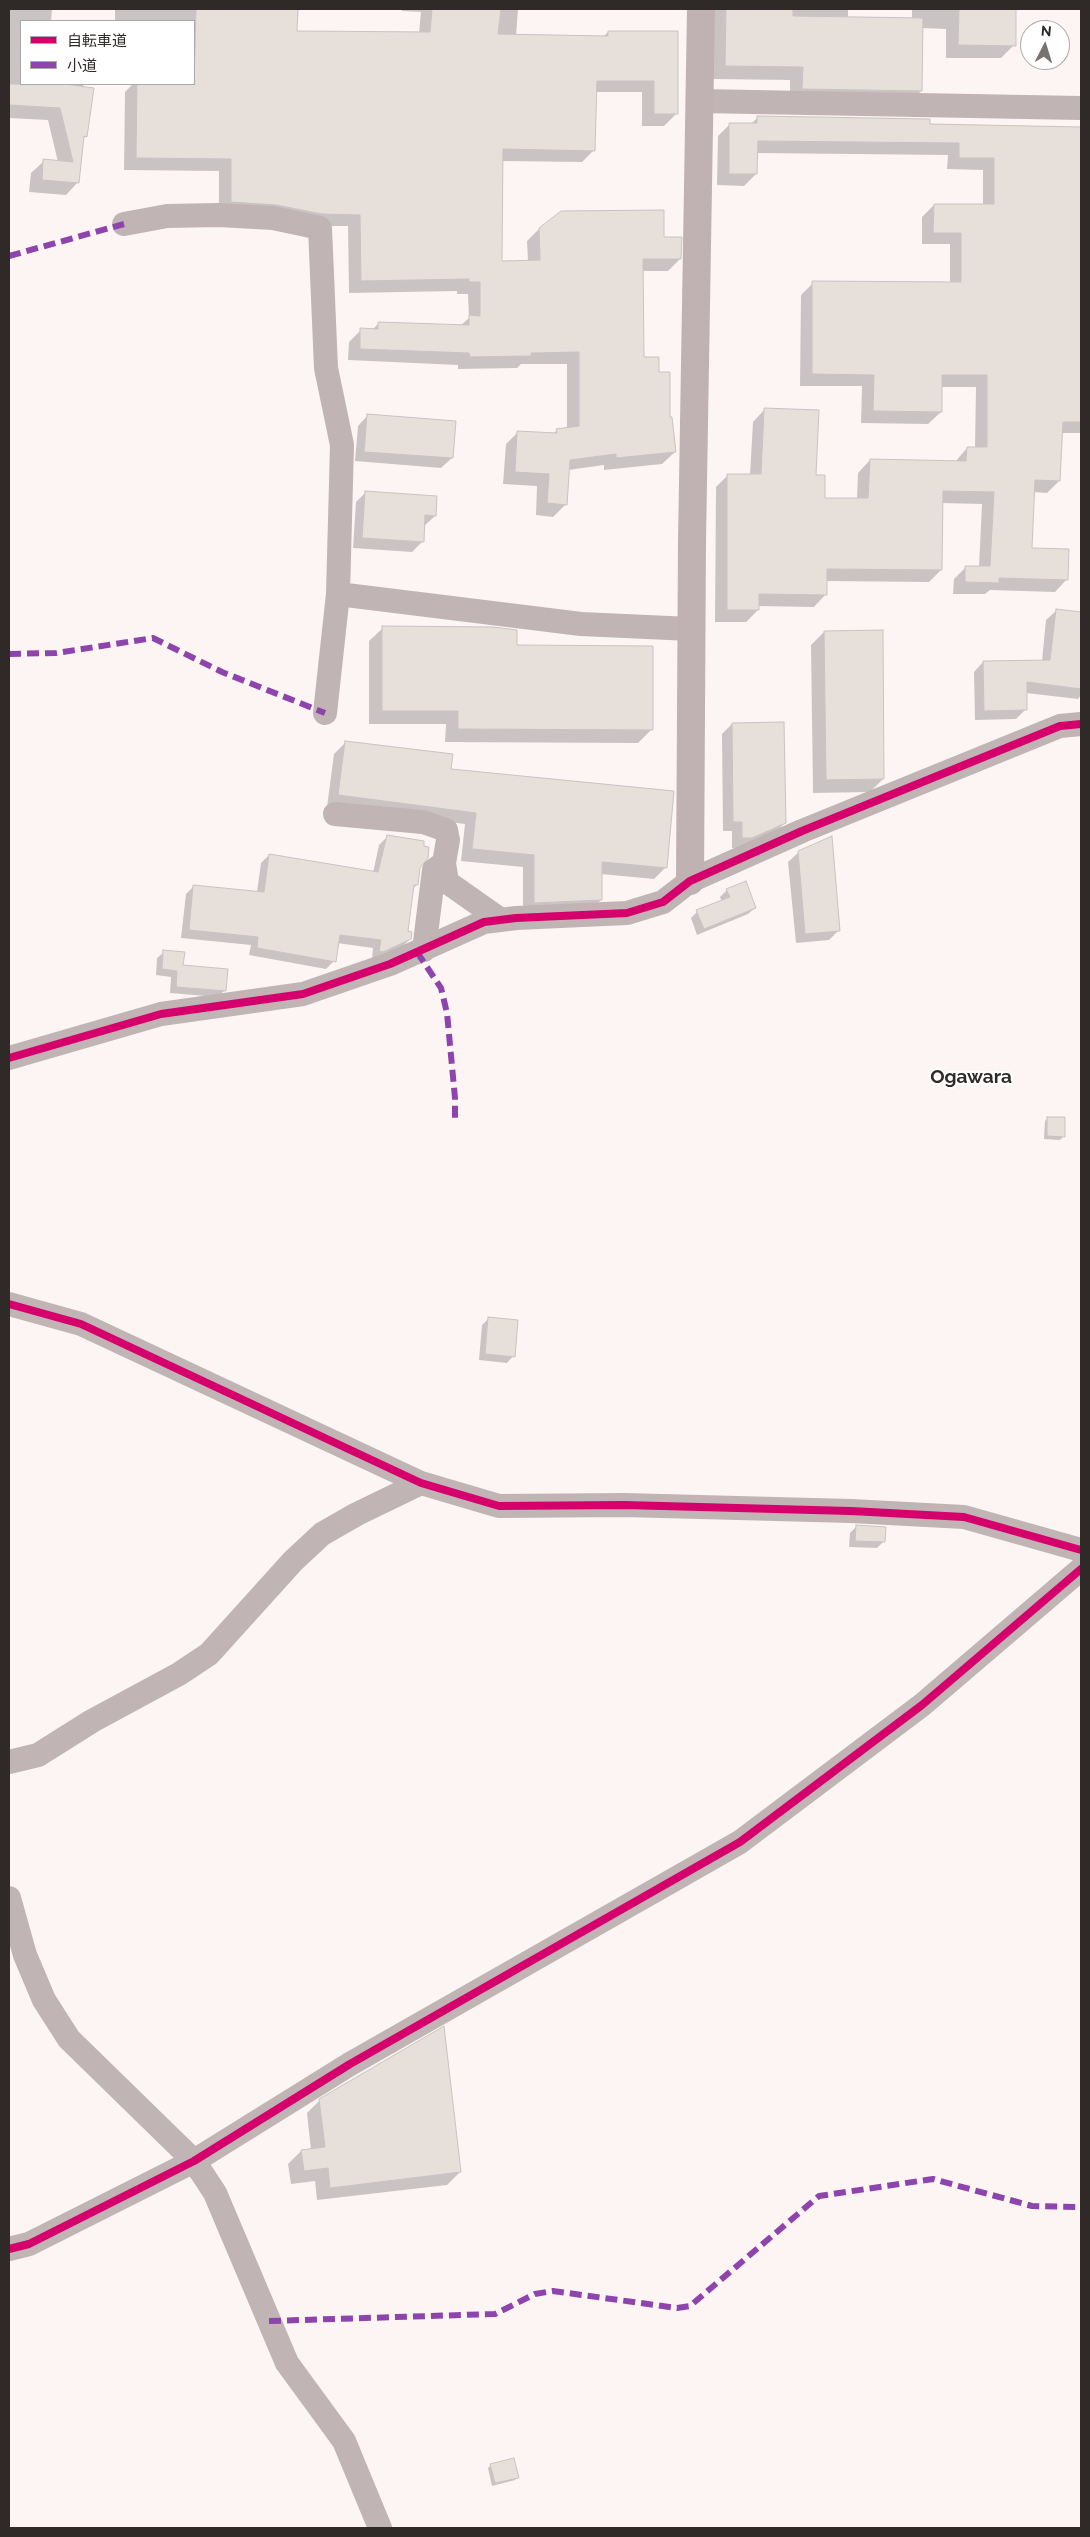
<!DOCTYPE html>
<html>
<head>
<meta charset="utf-8">
<style>
	body { margin:0 }
	#map { position:relative; width:1090px; height:2537px; overflow:hidden; background:#fcf5f4; font-family:Raleway,"Noto Sans JP",sans-serif }
	canvas { display:block }
	.frame { position:absolute; inset:0; border:10px solid #2f2a28; pointer-events:none }
	.legend { position:absolute; left:20px; top:20px; width:175px; height:65px; box-sizing:border-box; background:#fff; border:1px solid #acaaa9; margin:0; padding:6px 9px; list-style:none; font-size:15px; color:#2f2a28 }
	.legend li { display:flex; align-items:center; gap:10px; height:25px }
	.legend b { width:25px; border:1px solid #acaaa9 }
	.north { position:absolute; left:1020px; top:20px; width:50px; height:50px; box-sizing:border-box; background:#fff; border:1px solid #acaaa9; border-radius:50%; rotate:5deg; font-size:14px; font-weight:700; line-height:20px; text-align:center; color:#2f2a28 }
	.north::after { content:''; display:block; margin:auto; width:18px; height:22px; background:#77716f; clip-path:polygon(50% 0,100% 100%,50% 72%,0 100%) }
</style>
</head>
<body>
<div id="map">
<canvas width="1090" height="2537"></canvas>
<div class="frame"></div>
<ul class="legend">
<li><b style="height:6px;background:#d6006c"></b>自転車道</li>
<li><b style="height:6px;background:#8e44ad"></b>小道</li>
</ul>
<div class="north">N</div>
</div>
<script>
const g = document.querySelector('canvas').getContext('2d');
g.lineJoin = 'round';
function fillPath(path, color) { g.fillStyle = color; g.fill(path, 'evenodd'); }
const shape = rows => new Path2D(rows.map(r => 'M' + r).join(''));
function strokePath(path, color, width, dash) { g.strokeStyle = color; g.lineWidth = width; g.lineCap = dash ? 'butt' : 'round'; g.setLineDash(dash || []); g.stroke(path); }
function write(font, color, halo, rows, align = 'center') {
  g.font = font + ' Raleway,sans-serif'; g.lineWidth = 4.5; g.setLineDash([]); g.textBaseline = 'middle'; g.strokeStyle = halo; g.fillStyle = color; for (const [text, x, y, turn = 0] of rows) {
    g.save(); g.translate(x, y); g.rotate((+turn || 0) * Math.PI / 180); g.textAlign = isNaN(turn) ? turn : align; if (halo) g.strokeText(text, 0, 0); g.fillText(text, 0, 0); g.restore();
  }
}
fillPath(shape([
	[9,9,52,9,51,21,21,21,21,84,83,84,86,136,82,140,78,182,66,195,29,192,31,173,44,161,58,162,48,120,9,118],
	[115,9,297,9,296,33,419,33,421,12,402,11,402,9,518,9,516,36,603,37,608,32,677,33,676,114,664,126,642,126,642,92,595,92,594,150,582,162,502,161,501,262,528,261,527,241,540,228,663,238,680,259,668,271,642,271,643,358,658,374,675,452,662,464,604,470,604,465,568,470,566,504,553,517,536,515,537,486,503,484,506,444,518,432,553,434,557,430,567,429,567,364,521,364,517,368,458,369,458,365,348,360,349,342,361,330,372,330,379,323,460,326,469,318,468,294,457,294,457,291,349,293,348,226,309,226,219,214,219,171,124,170,125,92,133,84,194,84,194,21,115,21],
	[713,9,848,9,848,18,912,19,912,9,1014,9,1014,45,1001,58,946,58,946,29,922,28,921,91,908,104,790,102,790,80,713,79],
	[758,117,1081,130,1081,433,1061,433,1059,481,1047,493,1033,492,1031,550,1067,579,1055,592,990,590,985,594,953,594,954,579,966,567,979,567,982,504,941,503,941,570,929,582,826,581,826,594,814,607,758,606,758,610,746,622,715,622,716,487,728,475,750,475,753,422,765,409,815,476,824,500,857,499,858,473,870,460,955,462,967,448,975,448,976,387,941,387,941,412,928,424,861,423,862,386,800,386,801,295,813,283,950,283,950,244,922,244,922,217,934,205,983,205,983,170,947,169,948,155,756,153,756,174,744,186,717,185,718,136,730,124,751,124],
	[368,415,452,458,441,468,355,461,358,426],
	[366,492,435,516,424,526,422,542,412,552,353,548,356,502],
	[1056,611,1081,614,1081,695,1078,699,1026,693,1026,709,1016,719,975,720,974,672,983,662,1042,661,1046,620],
	[383,628,516,646,651,730,638,743,445,742,446,724,369,724,369,641],
	[824,632,883,779,870,792,813,793,811,645],
	[732,724,785,823,774,833,741,848,732,848,732,831,723,831,722,734],
	[346,742,450,770,666,867,654,879,601,874,601,900,589,912,523,915,523,867,461,861,465,824,327,807,334,754],
	[387,837,421,863,417,884,412,890,406,932,410,939,402,947,372,959,373,948,337,943,334,961,326,969,249,955,251,945,181,938,186,894,194,886,257,892,261,863,269,855,373,873,379,845],
	[799,852,839,930,829,940,796,943,788,862],
	[727,890,755,908,748,914,697,935,691,918,697,912,722,902,720,897],
	[164,952,182,966,225,990,218,997,170,993,171,977,156,975,157,958],
	[1048,1118,1063,1137,1060,1140,1044,1139,1045,1121],
	[489,1318,513,1356,507,1363,479,1360,482,1325],
	[857,1526,884,1541,877,1548,849,1547,850,1533],
	[320,2100,460,2172,447,2185,317,2200,315,2181,291,2184,288,2164,301,2151,311,2150,307,2113],
	[491,2465,518,2477,515,2480,492,2486,488,2468]
]), '#0003');
const building = shape([
	[196,9,298,9,297,31,430,32,432,9,501,9,498,34,608,36,608,31,678,31,678,114,654,114,654,81,597,81,595,151,503,149,502,261,540,260,539,228,561,211,664,210,664,237,682,237,681,259,643,259,644,357,659,357,659,372,670,372,670,417,672,417,676,452,616,458,616,454,570,460,567,505,547,503,549,474,515,472,517,431,557,433,556,429,579,426,579,352,531,353,531,356,470,357,469,353,360,349,360,328,378,329,378,322,469,325,469,315,480,316,480,282,469,282,469,279,361,281,360,215,322,214,276,205,231,202,231,159,136,158,137,84,194,84,196,9],
	[726,9,793,9,793,16,923,18,922,91,802,89,803,67,725,66,726,9],
	[959,9,1016,9,1016,46,958,45,959,9],
	[9,84,65,84,94,88,87,137,84,136,79,183,42,180,43,159,73,162,60,108,9,105,9,84],
	[757,116,930,119,930,124,1081,127,1081,422,1063,422,1060,481,1035,480,1032,548,1069,549,1068,580,999,578,999,583,965,582,965,566,990,566,994,492,943,491,942,570,827,569,827,595,759,594,759,610,727,610,727,474,761,474,764,408,819,410,816,475,825,475,825,498,868,498,870,459,966,461,967,447,987,447,987,375,942,375,942,412,873,411,874,375,812,374,812,281,961,282,961,233,933,233,934,204,994,204,994,158,959,158,959,143,758,141,757,174,729,174,729,123,757,123,757,116],
	[367,414,456,421,453,458,364,452,367,414],
	[365,491,437,496,436,516,425,515,424,542,362,538,365,491],
	[1056,609,1081,612,1081,689,1027,682,1027,710,984,711,983,661,1050,660,1056,609],
	[382,626,493,627,517,630,517,645,653,646,653,730,458,729,458,711,382,711,382,626],
	[883,630,884,779,826,780,824,631,883,630],
	[784,722,786,823,752,838,742,838,742,822,733,822,732,723,784,722],
	[345,741,453,754,451,769,674,791,667,868,602,862,602,900,534,903,534,855,472,849,476,813,338,795,345,741],
	[387,835,424,841,424,846,429,847,428,858,420,868,418,885,414,885,408,931,412,932,411,939,383,952,379,951,381,940,340,935,336,962,257,948,258,937,189,930,193,885,264,892,269,854,378,872,387,835],
	[832,836,840,931,805,934,798,851,832,836],
	[746,881,756,908,704,929,696,910,730,897,726,889,746,881],
	[163,950,185,952,183,965,228,969,226,991,176,987,177,971,162,969,163,950],
	[1047,1117,1065,1117,1065,1137,1047,1136,1047,1117],
	[488,1317,518,1320,515,1357,485,1354,488,1317],
	[856,1525,886,1527,885,1542,855,1541,856,1525],
	[444,2026,461,2172,330,2188,328,2168,304,2171,301,2150,325,2147,319,2099,444,2026],
	[514,2458,519,2478,495,2483,490,2464,514,2458]
]);
fillPath(building, '#e7dfda');
strokePath(building, '#c8c3c1', 1);
strokePath(shape([
	[699,101,1081,108],
	[124,224,167,216,218,215,273,218,320,228,326,368,342,445,338,594],
	[325,713,338,594,581,624,691,629],
	[335,814,423,822,446,830,448,840,444,863,447,882,501,920],
	[424,950,434,870,444,863],
	[9,1058,161,1014,303,994,390,964,484,922,516,918,627,913,663,902,690,881,802,831,1060,726,1081,724],
	[9,1304,81,1324,421,1483,499,1506,624,1505,851,1511,964,1517,1081,1550],
	[9,1762,38,1755,92,1721,179,1674,209,1654,293,1561,322,1534,357,1514,421,1483],
	[9,1898,25,1955,44,2000,69,2039,194,2161,215,2193,287,2363,344,2441,380,2528],
	[9,2249,29,2244,194,2161,350,2064,740,1842,922,1705,1081,1569]
]), '#c0b4b5', 24);
strokePath(shape([
	[690,881,692,542,701,9]
]), '#c0b2b3', 28);
strokePath(shape([
	[9,256,124,224],
	[9,654,56,653,153,638,222,672,325,713],
	[417,952,441,988,447,1013,455,1098,455,1118],
	[269,2321,495,2314,535,2294,553,2291,677,2308,690,2306,819,2196,933,2179,1032,2206,1081,2207]
]), '#8e44ad', 6, [12, 6]);
strokePath(shape([
	[9,1058,161,1014,303,994,390,964,484,922,516,918,627,913,663,902,690,881,802,831,1060,726,1081,724],
	[9,1304,81,1324,421,1483,499,1506,624,1505,851,1511,964,1517,1081,1550],
	[9,2249,29,2244,194,2161,350,2064,740,1842,922,1705,1081,1569]
]), '#d6006c', 8);
write('bold 19px', '#2f2a28', '#fff', [
	["Ogawara",971,1077]
]);
</script>
</body>
</html>
